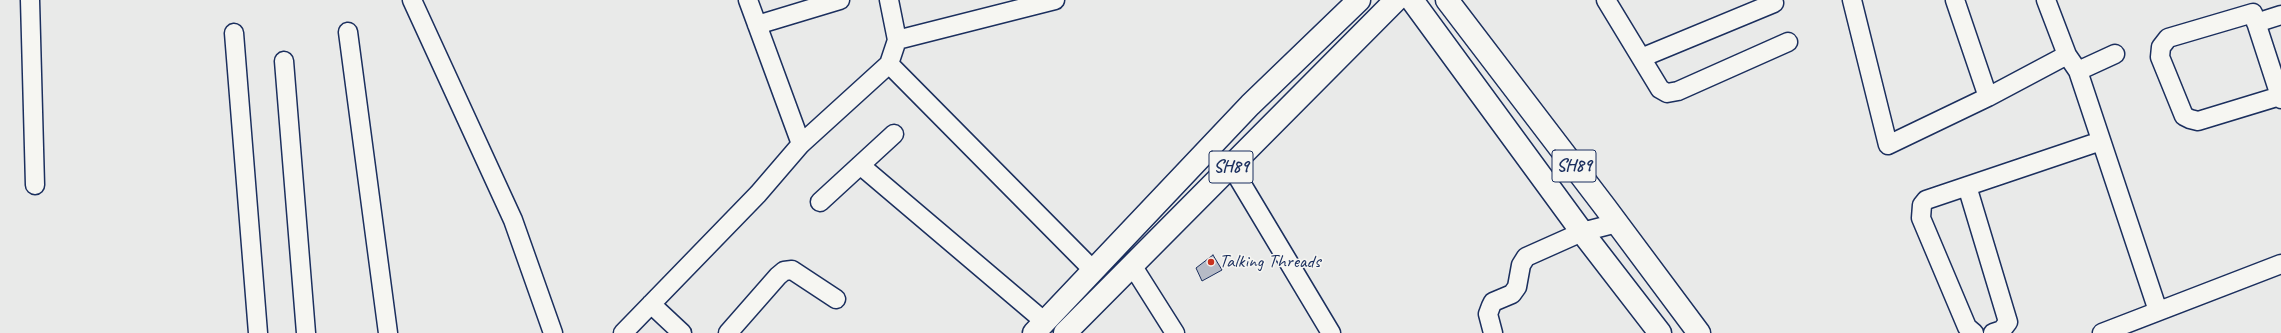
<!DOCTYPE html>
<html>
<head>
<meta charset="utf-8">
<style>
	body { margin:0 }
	canvas { display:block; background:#e9eae9 }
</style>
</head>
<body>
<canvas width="2281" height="333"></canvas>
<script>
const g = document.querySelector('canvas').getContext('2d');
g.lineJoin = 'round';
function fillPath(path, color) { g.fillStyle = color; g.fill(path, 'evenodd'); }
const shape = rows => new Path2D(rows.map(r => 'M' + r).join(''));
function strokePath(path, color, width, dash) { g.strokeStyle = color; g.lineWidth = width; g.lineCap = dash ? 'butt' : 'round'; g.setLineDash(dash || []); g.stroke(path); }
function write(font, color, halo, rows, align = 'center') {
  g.font = font + ' Caveat,sans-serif'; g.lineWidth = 3; g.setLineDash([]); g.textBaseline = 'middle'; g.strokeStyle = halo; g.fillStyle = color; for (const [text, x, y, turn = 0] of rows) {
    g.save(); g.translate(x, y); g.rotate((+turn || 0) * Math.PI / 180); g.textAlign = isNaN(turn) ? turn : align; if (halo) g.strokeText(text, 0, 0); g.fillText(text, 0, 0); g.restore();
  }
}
const building = shape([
	[1213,255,1222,270,1202,281,1196,268,1213,255]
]);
fillPath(building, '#b6bbc6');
strokePath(building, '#1b2f5e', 1);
const minor = shape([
	[30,0,35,185],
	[412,0,513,220,553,333],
	[748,0,801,144],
	[889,0,897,40,889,64,1094,271],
	[1606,0,1660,89,1667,93,1678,91,1788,42],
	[1852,0,1888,145,1988,97,2067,55,2078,71,2115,54],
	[1955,0,1988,97],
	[2046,0,2067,55],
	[2256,23,2281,15],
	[757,25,840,0],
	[348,32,388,333],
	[234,33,258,333],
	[897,40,1055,0],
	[1641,58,1774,3],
	[284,61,306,333],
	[2078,71,2158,311],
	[2280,96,2198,121,2190,119,2184,116,2160,57,2161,47,2168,38,2253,13,2281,99],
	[860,165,1045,322],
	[1231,166,1331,333],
	[1967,186,2008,322,2002,330,1993,333],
	[820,202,894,134],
	[1132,265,1175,333],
	[651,304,682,333],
	[623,333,758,194,801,144,889,64],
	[728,333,778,276,784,271,792,270,836,299],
	[1493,333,1488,314,1491,306,1493,302,1512,294,1517,287,1521,265,1526,257,1582,232,1617,223],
	[1974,333,1967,327,1921,218,1922,205,1926,200,2101,141],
	[2102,333,2281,264]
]);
const primary = shape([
	[1412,0,1582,232,1660,333],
	[1447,0,1605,207,1699,333],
	[1034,333,1250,105,1359,0],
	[1065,333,1396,0]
]);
strokePath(minor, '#1b2f5e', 21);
strokePath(primary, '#1b2f5e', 25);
strokePath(minor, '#f6f6f2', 18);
strokePath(primary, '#f6f6f2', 22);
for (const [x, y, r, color] of [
	[1211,262,4,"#c8321e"]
]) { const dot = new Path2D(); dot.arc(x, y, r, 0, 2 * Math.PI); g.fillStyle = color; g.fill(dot); strokePath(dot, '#f6f6f2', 1.5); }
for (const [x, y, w] of [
	[1574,166,44],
	[1231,167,44]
]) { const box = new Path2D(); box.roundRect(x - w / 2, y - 16, w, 32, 3); g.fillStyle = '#f6f6f2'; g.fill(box); strokePath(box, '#1b2f5e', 1); }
write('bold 18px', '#1b2f5e', null, [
	["SH89",1574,166],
	["SH89",1231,167]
]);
write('19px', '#1b2f5e', '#f6f6f2', [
	["Talking Threads",1219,262]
], 'left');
</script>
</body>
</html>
